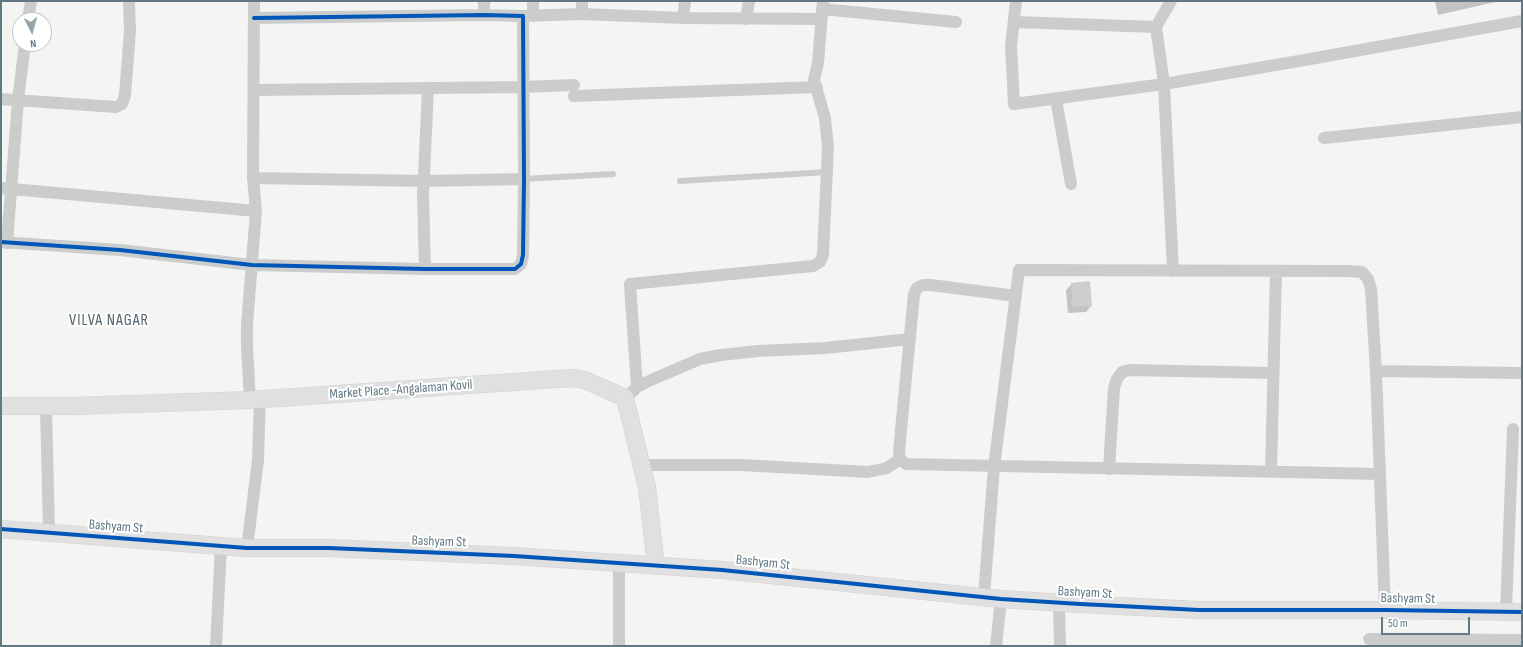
<!DOCTYPE html>
<html>
<head>
<meta charset="utf-8">
<style>
	body { margin:0 }
	#map { position:relative; width:1523px; height:647px; overflow:hidden; background:#f4f4f2; font-family:"Sofia Sans Condensed",sans-serif }
	canvas { display:block }
	.frame { position:absolute; inset:0; border:2px solid #627984; pointer-events:none }
	.north { position:absolute; left:12px; top:12px; width:40px; height:40px; box-sizing:border-box; background:#fff; border:1px solid #c0c9ce; border-radius:50%; rotate:174deg; font-size:11px; font-weight:700; line-height:16px; text-align:center; color:#627984 }
	.north::after { content:''; display:block; margin:auto; width:14px; height:18px; background:#95a4aa; clip-path:polygon(50% 0,100% 100%,50% 72%,0 100%) }
	.scale { position:absolute; left:1381px; top:617px; width:89px; height:18px; box-sizing:border-box; border:2px solid #627984; border-top:0; padding-left:5px; font-size:12px; line-height:14px; white-space:nowrap; color:#627984; -webkit-text-stroke:3px #fff; paint-order:stroke }
</style>
</head>
<body>
<div id="map">
<canvas width="1523" height="647"></canvas>
<div class="frame"></div>
<div class="north">N</div>
<div class="scale">50 m</div>
</div>
<script>
const g = document.querySelector('canvas').getContext('2d');
g.lineJoin = 'round';
function fillPath(path, color) { g.fillStyle = color; g.fill(path, 'evenodd'); }
const shape = rows => new Path2D(rows.map(r => 'M' + r).join(''));
function strokePath(path, color, width, dash) { g.strokeStyle = color; g.lineWidth = width; g.lineCap = dash ? 'butt' : 'round'; g.setLineDash(dash || []); g.stroke(path); }
function write(font, color, halo, rows, align = 'center') {
  g.font = font + ' "Sofia Sans Condensed",sans-serif'; g.lineWidth = 4; g.setLineDash([]); g.textBaseline = 'middle'; g.strokeStyle = halo; g.fillStyle = color; for (const [text, x, y, turn = 0] of rows) {
    g.save(); g.translate(x, y); g.rotate((+turn || 0) * Math.PI / 180); g.textAlign = isNaN(turn) ? turn : align; if (halo) g.strokeText(text, 0, 0); g.fillText(text, 0, 0); g.restore();
  }
}
fillPath(shape([
	[1435,1,1500,1,1438,15],
	[1072,284,1091,306,1086,312,1068,313,1066,290]
]), '#0003');
fillPath(shape([
	[1090,281,1092,306,1073,307,1071,283]
]), '#cdcfce');
const secondary = shape([
	[1,406,73,406,250,400,572,378,585,380,625,398,647,487,656,566],
	[1,529,247,548,329,548,514,556,722,570,1001,599,1080,604,1199,610,1385,610,1522,612]
]);
strokePath(secondary, '#d0d2d2', 18);
strokePath(shape([
	[524,179,613,174],
	[680,181,827,172]
]), '#cbcdcd', 6);
strokePath(shape([
	[533,1,533,16],
	[582,1,582,14],
	[1016,1,1011,46,1014,104,1164,84,1299,61,1522,21],
	[1171,1,1156,27,1164,84,1173,271],
	[822,9,956,22],
	[484,15,484,1],
	[523,16,582,14,683,18,821,19],
	[683,18,685,1],
	[746,19,749,1],
	[28,20,31,1],
	[1014,22,1156,27],
	[254,90,523,87,574,85],
	[574,96,817,87],
	[1,99,116,107,122,104,125,95,130,31,129,1],
	[1056,99,1071,184],
	[1324,138,1522,117],
	[253,178,424,181,524,179],
	[1,188,256,211],
	[1,242,120,250,252,265,425,269,515,269,521,264,523,255,524,179,523,16,484,15,254,18],
	[7,243,18,100,25,44],
	[425,269,423,196,428,89],
	[1016,296,931,285,923,285,917,288,914,294,899,451,900,459,906,464,1380,474],
	[637,387,630,284,813,266,820,262,823,255,828,147,825,118,814,80,818,63,823,1],
	[632,392,637,387,651,380,700,359,721,355,758,351,825,348,910,339],
	[250,400,247,347,247,325,256,211,253,178,254,1],
	[46,406,49,533],
	[643,465,741,465,868,472,887,468,900,459],
	[1109,469,1114,388,1117,379,1122,372,1130,370,1273,373],
	[1271,472,1276,271],
	[247,548,258,460,260,399],
	[619,564,619,646],
	[984,596,994,467,1019,270,1346,271,1362,272,1368,279,1371,289,1376,371],
	[1059,603,1060,646],
	[1385,610,1376,371,1522,373],
	[1506,611,1513,429],
	[1369,639,1522,640],
	[216,646,221,546],
	[996,646,1001,599]
]), '#cbcdcd', 12);
strokePath(secondary, '#e0e0e0', 17);
strokePath(shape([
	[1,242,120,250,252,265,425,269,515,269,521,264,523,255,524,179,523,16,484,15,254,18],
	[1,529,247,548,329,548,514,556,722,570,1001,599,1080,604,1199,610,1385,610,1522,612]
]), '#0057b8', 4);
write('14px', '#627984', '#fff', [
	["Market Place -Angalaman Kovil",401,390,-4],
	["Bashyam St",116,527,4],
	["Bashyam St",439,542,2],
	["Bashyam St",763,563,6],
	["Bashyam St",1085,593,3],
	["Bashyam St",1408,599,1]
]);
g.letterSpacing = '1px';
write('16px', '#506169', '#fff', [
	["VILVA NAGAR",109,321]
]);
g.letterSpacing = '0px';
</script>
</body>
</html>
